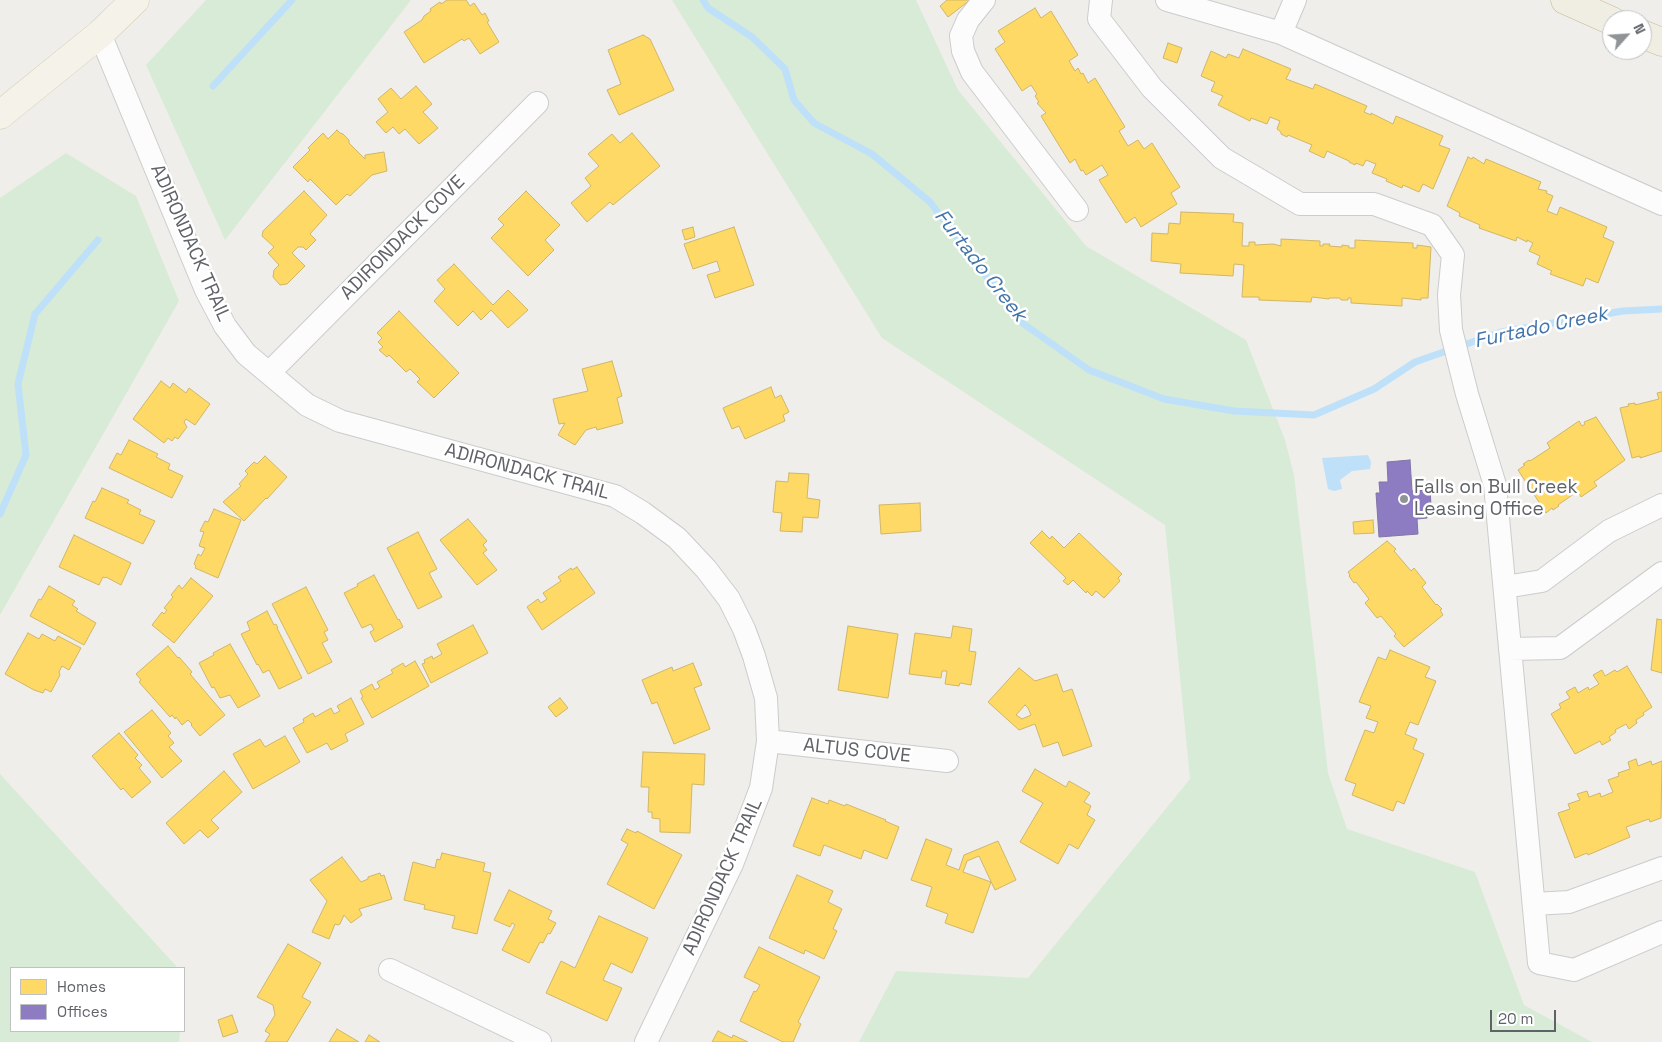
<!DOCTYPE html>
<html>
<head>
<meta charset="utf-8">
<style>
	body { margin:0 }
	#map { position:relative; width:1662px; height:1042px; overflow:hidden; background:#efeeea; font-family:"Space Grotesk",sans-serif }
	canvas { display:block }
	.legend { position:absolute; left:10px; top:967px; width:175px; height:65px; box-sizing:border-box; background:#fff; border:1px solid #bfc1c3; margin:0; padding:6px 9px; list-style:none; font-size:15px; color:#5f6368 }
	.legend li { display:flex; align-items:center; gap:10px; height:25px }
	.legend b { width:25px; border:1px solid #bfc1c3 }
	.north { position:absolute; left:1602px; top:10px; width:50px; height:50px; box-sizing:border-box; background:#fff; border:1px solid #bfc1c3; border-radius:50%; rotate:64deg; font-size:14px; font-weight:700; line-height:20px; text-align:center; color:#5f6368 }
	.north::after { content:''; display:block; margin:auto; width:18px; height:22px; background:#919496; clip-path:polygon(50% 0,100% 100%,50% 72%,0 100%) }
	.scale { position:absolute; left:1490px; top:1010px; width:66px; height:22px; box-sizing:border-box; border:2px solid #5f6368; border-top:0; padding-left:6px; font-size:15px; line-height:18px; white-space:nowrap; color:#5f6368; -webkit-text-stroke:4px #fff; paint-order:stroke }
</style>
</head>
<body>
<div id="map">
<canvas width="1662" height="1042"></canvas>
<ul class="legend">
<li><b style="height:14px;background:#ffd966"></b>Homes</li>
<li><b style="height:14px;background:#8e7cc3"></b>Offices</li>
</ul>
<div class="north">N</div>
<div class="scale">20 m</div>
</div>
<script>
const g = document.querySelector('canvas').getContext('2d');
g.lineJoin = 'round';
function fillPath(path, color) { g.fillStyle = color; g.fill(path, 'evenodd'); }
const shape = rows => new Path2D(rows.map(r => 'M' + r).join(''));
function strokePath(path, color, width, dash) { g.strokeStyle = color; g.lineWidth = width; g.lineCap = dash ? 'butt' : 'round'; g.setLineDash(dash || []); g.stroke(path); }
function write(font, color, halo, rows, align = 'center') {
  g.font = font + ' "Space Grotesk",sans-serif'; g.lineWidth = 5; g.setLineDash([]); g.textBaseline = 'middle'; g.strokeStyle = halo; g.fillStyle = color; for (const [text, x, y, turn = 0] of rows) {
    g.save(); g.translate(x, y); g.rotate((+turn || 0) * Math.PI / 180); g.textAlign = isNaN(turn) ? turn : align; if (halo) g.strokeText(text, 0, 0); g.fillText(text, 0, 0); g.restore();
  }
}
fillPath(shape([
	[206,0,411,0,225,240,146,65],
	[672,0,916,0,958,90,1086,246,1246,340,1285,440,1294,475,1328,773,1347,829,1475,872,1524,1005,1592,1042,859,1042,896,971,1028,978,1190,779,1165,525,882,338],
	[66,153,136,196,179,301,0,615,0,198],
	[0,774,178,968,11,968,11,1031,180,1031,179,1042,0,1042]
]), '#d8ebd6');
fillPath(shape([
	[1368,455,1371,462,1370,469,1352,471,1340,480,1342,489,1334,491,1328,489,1322,458]
]), '#bfe0f9');
const homes = shape([
	[447,0,466,0,470,6,474,3,482,15,485,13,489,21,487,22,499,42,480,54,469,38,464,41,462,39,424,63,404,32,422,20,424,16,431,11,430,9,440,2,441,4,447,0],
	[947,0,970,0,948,17,940,6,947,0],
	[1035,8,1041,18,1051,11,1078,55,1069,61,1075,71,1078,68,1081,74,1083,73,1088,83,1095,78,1125,127,1119,131,1128,146,1138,140,1144,149,1152,143,1180,187,1171,193,1177,204,1141,227,1135,217,1126,223,1099,180,1108,175,1102,165,1086,175,1083,170,1081,171,1075,159,1070,163,1041,116,1046,113,1037,103,1039,102,1035,96,1037,94,1031,85,1022,91,995,49,1005,42,998,31,1035,8],
	[643,35,650,39,674,90,619,115,607,90,621,84,608,50,643,35],
	[1168,43,1182,48,1177,63,1163,58,1168,43],
	[1243,49,1291,69,1286,79,1313,89,1315,84,1367,106,1364,112,1371,115,1371,113,1393,124,1396,116,1443,136,1439,145,1450,149,1433,189,1423,184,1419,192,1403,185,1402,188,1386,181,1387,179,1372,173,1376,164,1366,160,1363,166,1356,163,1355,165,1349,162,1349,161,1327,151,1324,158,1309,151,1312,145,1288,135,1287,137,1281,134,1281,132,1277,129,1280,121,1270,117,1267,124,1251,118,1250,121,1218,105,1223,96,1211,91,1215,82,1201,76,1211,51,1226,58,1228,54,1239,58,1243,49],
	[416,86,432,104,423,112,438,128,419,144,405,129,399,134,393,127,386,133,376,122,388,112,378,99,391,88,401,99,416,86],
	[337,130,340,133,343,134,349,140,349,143,365,159,365,155,384,152,387,171,372,175,350,196,347,194,336,205,310,179,308,182,293,167,310,150,308,148,323,133,328,139,337,130],
	[632,133,660,166,613,205,610,202,587,222,571,203,591,186,585,178,599,166,588,154,612,134,620,143,632,133],
	[1468,157,1472,159,1473,157,1484,164,1486,159,1541,182,1538,189,1547,191,1546,193,1553,196,1547,211,1557,215,1560,207,1607,227,1603,237,1614,242,1598,283,1586,278,1583,286,1550,274,1552,271,1537,264,1540,256,1529,251,1533,243,1527,240,1527,242,1517,237,1516,241,1479,228,1480,225,1459,216,1460,213,1447,206,1468,157],
	[304,191,327,215,310,234,316,240,306,250,303,247,298,247,292,253,305,266,287,284,280,285,273,277,274,270,279,265,268,253,274,247,262,236,263,231,304,191],
	[526,191,560,225,545,240,554,250,528,276,491,238,504,225,498,219,526,191],
	[1181,212,1234,214,1233,222,1243,223,1242,246,1249,246,1249,242,1255,242,1255,245,1273,244,1281,246,1281,239,1320,241,1320,246,1323,246,1323,244,1330,244,1329,246,1342,247,1342,245,1349,246,1349,248,1355,248,1355,240,1413,243,1413,248,1417,248,1417,245,1431,247,1428,298,1421,298,1421,300,1402,298,1402,306,1351,303,1351,298,1348,298,1348,300,1341,300,1340,298,1329,298,1329,299,1312,297,1311,302,1259,300,1259,297,1242,297,1244,265,1234,264,1233,276,1180,273,1181,264,1151,261,1152,233,1168,234,1169,223,1180,224,1181,212],
	[693,227,695,237,685,240,682,230,693,227],
	[734,227,754,285,715,298,707,275,720,271,717,261,693,269,684,244,734,227],
	[454,264,493,305,508,290,528,310,508,328,491,310,481,320,473,311,458,326,434,301,445,289,437,280,454,264],
	[399,311,459,373,434,398,417,382,420,379,410,369,406,372,389,355,387,357,379,350,383,347,378,342,382,338,377,333,399,311],
	[612,361,622,396,617,398,623,423,597,430,596,427,586,430,575,445,558,435,565,423,559,424,553,399,588,391,582,369,612,361],
	[161,381,170,388,173,383,186,393,189,388,210,404,195,425,186,419,184,422,187,427,178,439,175,437,172,441,168,438,164,443,133,419,161,381],
	[771,387,775,398,781,395,789,412,783,415,785,421,745,439,739,426,732,429,723,408,771,387],
	[1662,392,1662,451,1640,458,1640,456,1632,458,1620,408,1629,406,1628,404,1635,403,1635,405,1659,399,1657,393,1662,392],
	[1596,417,1625,460,1594,482,1597,486,1581,497,1578,491,1558,505,1559,506,1553,510,1552,508,1546,513,1518,470,1525,465,1523,464,1529,460,1530,461,1550,448,1547,443,1554,438,1579,421,1582,426,1585,424,1584,422,1596,417],
	[129,440,158,454,156,457,170,464,168,469,183,476,172,498,109,468,117,453,121,455,129,440],
	[265,456,287,477,267,499,266,498,244,521,223,502,241,486,239,484,248,474,245,471,254,462,257,464,265,456],
	[789,473,809,474,807,498,820,500,818,518,803,517,802,532,780,531,782,513,773,512,776,481,788,482,789,473],
	[102,488,129,500,127,503,141,510,139,514,155,521,143,544,85,518,93,501,95,502,102,488],
	[920,503,921,531,881,534,879,505,920,503],
	[214,509,241,520,218,578,195,568,196,566,194,564,198,554,201,556,205,548,199,546,204,532,200,531,205,521,208,522,214,509],
	[468,519,487,541,483,545,487,550,483,553,497,570,477,585,440,540,468,519],
	[1373,520,1374,533,1354,534,1353,522,1373,520],
	[1042,531,1050,539,1052,536,1064,548,1079,533,1122,574,1118,578,1120,581,1104,598,1096,591,1092,596,1087,591,1086,593,1073,580,1068,585,1063,581,1066,578,1030,543,1042,531],
	[418,532,437,569,429,573,442,597,418,609,387,548,418,532],
	[74,535,131,563,121,585,106,577,105,578,103,577,99,585,59,567,74,535],
	[1387,541,1396,549,1394,551,1411,571,1414,568,1426,583,1422,587,1436,605,1437,604,1442,609,1440,610,1443,615,1404,647,1394,636,1396,634,1381,616,1377,618,1365,603,1369,599,1356,582,1354,583,1349,576,1350,575,1348,572,1387,541],
	[577,567,595,593,542,630,527,607,538,599,541,603,547,599,543,593,561,581,558,577,571,568,572,570,577,567],
	[374,575,398,620,399,619,403,627,375,642,370,632,374,630,371,624,362,628,344,593,358,586,357,584,374,575],
	[191,578,213,596,174,643,152,625,162,612,164,614,167,610,164,608,173,597,171,595,179,585,182,589,191,578],
	[49,586,75,601,72,605,78,609,76,611,96,623,84,645,30,616,39,599,41,600,49,586],
	[306,587,328,630,324,632,328,640,322,643,332,662,308,674,272,604,306,587],
	[267,611,274,625,276,624,278,628,277,628,302,678,279,689,269,670,263,673,258,664,257,665,241,634,250,630,247,622,267,611],
	[1657,619,1662,620,1662,673,1651,670,1657,619],
	[473,625,488,653,431,683,422,664,425,663,424,660,432,656,433,659,442,654,437,644,473,625],
	[848,626,898,634,888,698,838,690,848,626],
	[953,626,972,629,969,651,976,652,971,685,960,683,959,686,945,684,947,671,942,671,941,678,909,674,915,633,951,638,953,626],
	[28,633,39,639,42,634,55,641,58,636,81,648,69,670,62,666,59,672,60,675,51,692,45,689,43,693,34,690,5,674,28,633],
	[230,644,260,696,238,708,230,695,220,698,214,687,212,688,199,663,214,655,213,653,230,644],
	[168,646,178,658,179,657,192,672,190,674,225,715,200,736,191,725,192,724,188,720,182,725,176,717,175,719,172,715,170,717,139,682,141,680,136,674,168,646],
	[1390,650,1430,667,1425,677,1436,681,1418,725,1410,722,1405,734,1417,739,1413,749,1424,754,1404,804,1397,801,1393,811,1352,795,1356,784,1345,780,1365,730,1374,733,1378,722,1366,718,1371,706,1359,702,1378,657,1386,660,1390,650],
	[415,661,429,686,372,718,361,698,363,697,360,691,372,684,375,690,380,687,377,682,393,673,391,670,403,663,405,667,415,661],
	[693,663,702,685,694,688,710,729,674,744,657,702,652,704,642,680,672,667,673,671,693,663],
	[1627,666,1652,707,1643,713,1644,715,1636,720,1637,723,1629,729,1626,724,1615,730,1616,732,1609,737,1611,740,1602,745,1600,741,1575,754,1551,714,1561,708,1559,704,1570,698,1566,692,1575,687,1578,693,1588,687,1589,690,1599,684,1593,675,1602,670,1605,676,1615,670,1617,672,1627,666],
	[1019,668,1035,681,1057,674,1063,692,1072,689,1092,746,1063,756,1058,742,1043,747,1035,724,1019,730,988,702,1019,668],
	[1025,705,1028,708,1031,715,1022,719,1016,715,1025,705],
	[351,698,364,724,345,734,348,741,331,750,327,743,307,753,293,728,304,722,303,719,313,713,315,717,331,708,334,714,340,711,337,706,351,698],
	[560,698,568,708,556,717,548,707,560,698],
	[152,710,171,733,168,736,174,743,169,747,182,761,162,778,124,732,152,710],
	[119,733,138,755,135,758,142,765,139,768,151,782,132,798,123,788,121,790,92,756,119,733],
	[285,736,300,762,253,789,233,754,260,739,265,747,285,736],
	[643,752,705,754,704,785,692,784,690,833,660,832,660,819,652,818,652,812,648,812,649,787,641,787,643,752],
	[1636,759,1638,766,1651,761,1652,765,1662,761,1661,818,1650,822,1649,819,1626,827,1630,837,1588,855,1587,853,1575,858,1558,813,1570,809,1568,804,1580,800,1577,794,1587,791,1589,797,1600,793,1601,797,1613,792,1608,780,1619,776,1618,773,1630,769,1628,762,1636,759],
	[1035,769,1066,787,1069,781,1090,793,1084,802,1091,806,1087,815,1095,820,1078,849,1069,844,1058,864,1020,842,1043,803,1022,791,1035,769],
	[224,771,242,792,211,820,219,828,208,838,200,830,184,844,166,823,224,771],
	[812,798,828,804,829,800,845,806,846,804,886,820,885,821,899,827,887,859,864,850,861,859,824,845,820,856,793,846,812,798],
	[627,829,636,833,637,831,682,855,654,909,607,884,628,844,621,840,627,829],
	[926,839,952,849,946,865,959,870,964,855,998,841,1016,880,995,890,979,856,967,861,963,872,991,882,973,933,945,923,948,914,926,906,932,887,911,880,926,839],
	[442,853,485,863,483,871,491,873,477,934,452,928,455,916,424,909,425,905,404,900,413,862,435,868,437,859,440,860,442,853],
	[342,857,361,882,368,879,368,877,380,873,381,876,384,875,392,899,359,909,362,915,351,923,344,915,340,924,338,925,335,924,329,939,312,932,327,901,310,880,342,857],
	[797,875,833,891,828,902,842,909,833,929,837,931,824,959,805,950,804,954,769,938,797,875],
	[509,890,552,911,548,919,556,923,550,934,548,933,543,943,540,942,529,963,502,950,515,925,512,923,510,927,494,920,509,890],
	[599,916,648,938,632,973,611,963,603,980,622,988,607,1021,546,993,561,961,575,968,599,916],
	[288,944,321,963,302,997,311,1002,287,1042,265,1042,270,1034,265,1031,275,1015,273,1005,257,997,288,944],
	[759,947,820,977,798,1022,801,1024,793,1042,783,1042,740,1021,754,991,756,992,760,985,744,977,759,947],
	[232,1015,238,1032,223,1037,218,1020,232,1015],
	[337,1029,359,1042,329,1042,337,1029],
	[718,1031,732,1038,733,1035,748,1042,712,1042,718,1031],
	[369,1035,380,1042,365,1042,369,1035]
]);
fillPath(homes, '#ffd966');
strokePath(homes, '#cfb667', 1);
const offices = shape([
	[1410,460,1412,491,1430,490,1431,505,1426,505,1427,518,1417,519,1418,534,1379,537,1376,493,1380,493,1379,482,1388,482,1387,462,1410,460]
]);
fillPath(offices, '#8e7cc3');
strokePath(offices, '#8074a8', 1);
strokePath(shape([
	[703,0,708,8,752,37,785,69,794,100,814,123,872,154,930,202,1021,322,1089,370,1164,399,1234,411,1314,415,1374,389,1415,362,1501,332,1623,311,1662,309],
	[213,86,292,0],
	[0,514,26,455,18,384,35,314,98,240]
]), '#bfe0f9', 7);
const minor = shape([
	[984,0,968,20,961,36,963,51,972,72,1077,210],
	[1101,0,1099,19,1152,88,1222,158,1300,204,1374,204,1432,225,1453,255,1449,295,1451,330,1467,394,1495,485,1539,963,1574,970,1662,932],
	[1167,0,1281,33,1295,0],
	[1281,33,1662,204],
	[100,34,206,290,225,326,246,354,307,405,340,421,615,496,643,513,677,538,706,569,729,599,744,629,754,656,766,698,768,741,761,788,732,864,646,1042],
	[269,373,537,103],
	[1505,587,1542,581,1609,531,1662,505],
	[1510,649,1560,648,1662,573],
	[768,741,947,761],
	[1534,904,1569,902,1662,868],
	[390,970,540,1042]
]);
const major = shape([
	[0,115,100,34,135,0]
]);
const highway = shape([
	[1565,0,1612,21],
	[1642,34,1662,42]
]);
strokePath(minor, '#cbcccc', 24);
strokePath(major, '#d7ceb8', 29);
strokePath(highway, '#c8b996', 29);
strokePath(minor, '#fdfcfc', 22);
strokePath(major, '#f4f2e9', 28);
strokePath(highway, '#f0ede3', 28);
for (const [x, y, r, color] of [
	[1404,499,5,"#919496"]
]) { const dot = new Path2D(); dot.arc(x, y, r, 0, 2 * Math.PI); g.fillStyle = color; g.fill(dot); strokePath(dot, '#fff', 2); }
write('19px', '#5f6368', '#fff', [
	["ADIRONDACK COVE",403,238,-45],
	["ADIRONDACK TRAIL",190,243,66],
	["ADIRONDACK TRAIL",527,472,15],
	["ALTUS COVE",857,751,6],
	["ADIRONDACK TRAIL",723,877,-66]
]);
write('19px', '#5f6368', '#fff', [
	["Falls on Bull Creek",1414,488],
	["Leasing Office",1414,510]
], 'left');
write('italic 20px', '#4174aa', '#fff', [
	["Furtado Creek",980,266,52],
	["Furtado Creek",1541,328,-12]
]);
</script>
</body>
</html>
